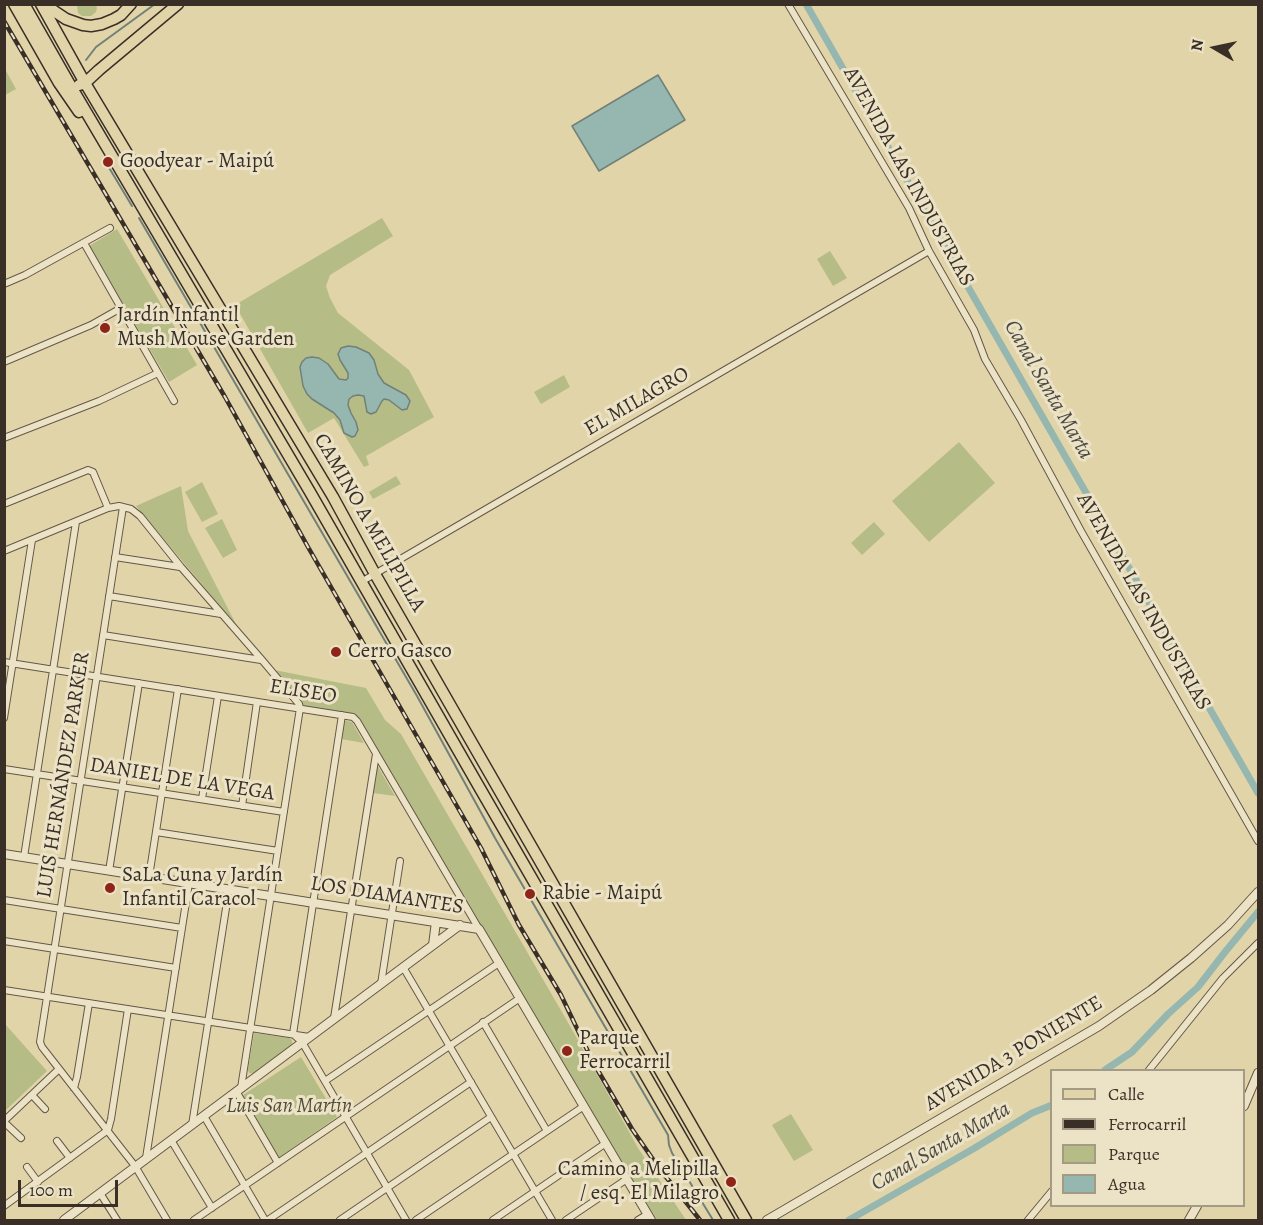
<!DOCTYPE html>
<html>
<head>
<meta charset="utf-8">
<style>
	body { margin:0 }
	#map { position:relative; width:1263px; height:1225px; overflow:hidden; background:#e2d4a9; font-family:Alegreya,serif }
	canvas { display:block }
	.frame { position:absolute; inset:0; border:6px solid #392f27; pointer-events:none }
	.legend { position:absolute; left:1050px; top:1069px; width:195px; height:138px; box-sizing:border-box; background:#ece3c7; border:2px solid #a49b87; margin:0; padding:8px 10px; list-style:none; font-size:18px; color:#392f27 }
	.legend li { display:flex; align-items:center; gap:12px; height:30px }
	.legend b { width:30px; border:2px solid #a49b87 }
	.north { position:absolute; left:1185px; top:18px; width:60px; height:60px; -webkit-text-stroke:4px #ece3c7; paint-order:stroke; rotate:279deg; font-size:16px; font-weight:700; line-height:24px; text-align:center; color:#392f27 }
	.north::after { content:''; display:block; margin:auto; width:21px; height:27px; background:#392f27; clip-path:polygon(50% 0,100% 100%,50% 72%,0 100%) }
	.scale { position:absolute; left:18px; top:1180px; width:100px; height:27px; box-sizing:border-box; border:3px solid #392f27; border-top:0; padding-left:8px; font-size:18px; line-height:21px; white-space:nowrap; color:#392f27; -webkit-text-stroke:4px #ece3c7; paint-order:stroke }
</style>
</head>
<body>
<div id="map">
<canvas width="1263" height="1225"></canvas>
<div class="frame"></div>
<ul class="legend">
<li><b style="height:8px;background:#e2d4a9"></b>Calle</li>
<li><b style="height:8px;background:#392f27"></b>Ferrocarril</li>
<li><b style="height:16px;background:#b6bc86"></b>Parque</li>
<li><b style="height:16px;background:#96b7af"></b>Agua</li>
</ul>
<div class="north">N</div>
<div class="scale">100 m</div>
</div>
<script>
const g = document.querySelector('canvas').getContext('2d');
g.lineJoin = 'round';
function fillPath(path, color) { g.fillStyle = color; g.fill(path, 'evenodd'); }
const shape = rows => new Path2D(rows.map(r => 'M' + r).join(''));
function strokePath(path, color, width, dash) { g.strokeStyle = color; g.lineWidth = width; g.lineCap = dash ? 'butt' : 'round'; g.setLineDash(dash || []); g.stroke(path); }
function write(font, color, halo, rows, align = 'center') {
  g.font = font + ' Alegreya,serif'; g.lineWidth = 6; g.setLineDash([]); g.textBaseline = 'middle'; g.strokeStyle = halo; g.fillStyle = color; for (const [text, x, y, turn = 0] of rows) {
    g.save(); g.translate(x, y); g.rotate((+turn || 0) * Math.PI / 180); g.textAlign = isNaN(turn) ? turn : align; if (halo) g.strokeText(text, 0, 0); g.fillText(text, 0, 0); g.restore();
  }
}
fillPath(shape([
	[77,5,96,5,97,8,96,12,91,16,82,16,78,13],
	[5,69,16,89,5,95,4,95],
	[382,218,393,236,330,275,326,286,330,298,338,313,409,370,434,417,366,456,369,465,364,467,334,418,308,433,235,305],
	[117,229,197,365,169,382,89,246],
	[830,251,847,278,833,286,817,259],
	[564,375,570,387,541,404,534,392],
	[959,442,995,483,929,542,892,501],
	[396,476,401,484,373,499,369,492],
	[202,482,218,514,202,522,185,492],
	[181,486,188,531,237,626,136,506],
	[222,519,237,550,223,558,205,528],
	[874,522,885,534,862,555,851,543],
	[274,670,366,688,385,720,401,734,570,1026,638,1148,686,1220,657,1220,486,935,358,718,303,707],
	[343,720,352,722,364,743,341,739],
	[377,765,395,796,373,793],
	[5,1024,47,1071,5,1111,4,1111],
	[254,1033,289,1038,292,1040,292,1044,291,1048,256,1074,249,1073,248,1070],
	[301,1057,337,1117,278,1158,242,1098,243,1095],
	[791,1114,813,1150,794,1161,772,1125]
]), '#b6bc86');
const water = shape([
	[658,75,685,120,599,171,572,126,658,75],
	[348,346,356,347,369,353,374,360,378,374,384,383,406,395,410,401,407,409,402,410,389,400,384,399,382,401,376,412,371,414,367,412,364,396,358,395,353,396,349,399,348,405,351,413,356,422,358,430,355,436,352,437,344,433,340,420,334,413,312,399,307,394,303,386,300,367,302,362,306,358,312,357,319,358,328,364,339,379,346,380,348,378,348,373,340,360,338,354,341,348,348,346]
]);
fillPath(water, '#96b7af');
strokePath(water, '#718179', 1.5);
strokePath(shape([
	[86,60,96,47,155,4],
	[108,166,132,206],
	[139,218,417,696,495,838,668,1135,669,1145,672,1153,713,1220]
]), '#718179', 2);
strokePath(shape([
	[806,4,1258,793],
	[1105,1070,1132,1052,1168,1014,1198,987,1225,952,1258,912],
	[849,1220,973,1149,1032,1113,1052,1105]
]), '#96b7af', 7);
const minor = shape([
	[788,4,909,208,929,251,974,330,985,359,1021,420,1081,531,1258,841],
	[84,243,174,401],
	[4,284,25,275,110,228],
	[4,362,91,325,121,308],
	[4,438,99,401,158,373],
	[4,504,88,470,93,472,108,508],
	[123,507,40,1042,42,1047,135,1166,167,1220],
	[4,551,108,508,119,506,131,509,140,516,181,567,262,660,299,704,300,708],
	[115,557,180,567],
	[361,582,929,251],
	[109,596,221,614],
	[103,635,261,660],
	[4,662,353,717,357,721,479,929],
	[342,715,293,1034,302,1042,406,1220],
	[4,718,32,540],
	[4,769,284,812],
	[202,799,218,696],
	[242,806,257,702],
	[156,832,278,851],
	[24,857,76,522],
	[109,871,139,683],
	[149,877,178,689],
	[4,900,182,928],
	[4,941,176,968],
	[403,967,552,1220],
	[381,984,400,861],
	[4,990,309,1037],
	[334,1018,376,754],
	[483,1022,547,1131],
	[1149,1070,1223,978,1258,943],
	[325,1081,499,963],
	[74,1088,77,1077,89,1003],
	[241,1088,300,708],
	[236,1091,278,1163],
	[32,1095,45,1109],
	[204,1116,265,1220],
	[4,1121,59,1069],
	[4,1122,21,1138],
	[192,1125,229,889],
	[171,1140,212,1208],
	[57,1141,70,1158],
	[146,1158,189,883],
	[27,1167,38,1182],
	[100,1193,117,1220],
	[4,1206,108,1130,111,1119,128,1009],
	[194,1220,520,998],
	[268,1220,471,1082],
	[340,1220,491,1117],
	[416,1220,584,1106],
	[493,1220,606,1143],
	[566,1220,627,1179],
	[638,1220,648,1214],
	[1028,1220,1052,1191]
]);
const tertiary = shape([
	[4,854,479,929,651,1220],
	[433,945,436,922],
	[1244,1106,1258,1073],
	[64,1220,460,925],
	[767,1220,1099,1026,1151,990,1191,958,1228,925,1258,892],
	[1189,1220,1197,1206]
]);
const primary = shape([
	[14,4,59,83,79,112],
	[24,4,69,83,310,492,478,785,729,1220],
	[41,4,85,83,333,497,375,574,746,1220],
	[46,4,54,11,66,19,83,25,91,26,102,24,114,19,121,15,131,4],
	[79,85,85,83,99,70,178,4]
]);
strokePath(minor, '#635848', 8);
strokePath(tertiary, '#635848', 10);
strokePath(primary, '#392f27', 13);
strokePath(minor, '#ece3c7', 6);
strokePath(tertiary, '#ece3c7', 8);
strokePath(primary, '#e2d4a9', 10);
const rail = shape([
	[4,21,225,397,308,547,481,848,519,925,561,995,593,1062,632,1129,659,1168,700,1220]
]);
strokePath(rail, '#392f27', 4.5);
strokePath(rail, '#ece3c7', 2, [7]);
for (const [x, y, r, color] of [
	[108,162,6,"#8f2418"],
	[105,328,6,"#8f2418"],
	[336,652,6,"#8f2418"],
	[110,888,6,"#8f2418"],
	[530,894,6,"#8f2418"],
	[567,1051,6,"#8f2418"],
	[731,1182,6,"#8f2418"]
]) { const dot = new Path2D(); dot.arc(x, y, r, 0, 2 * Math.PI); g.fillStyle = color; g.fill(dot); strokePath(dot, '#ece3c7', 2); }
write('21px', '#392f27', '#ece3c7', [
	["Goodyear - Maipú",120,162],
	["Jardín Infantil",117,316],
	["Mush Mouse Garden",117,340],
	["Cerro Gasco",348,652],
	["SaLa Cuna y Jardín",122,876],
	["Infantil Caracol",122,900],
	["Rabie - Maipú",542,894],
	["Parque",579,1039],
	["Ferrocarril",579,1063],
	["Camino a Melipilla",719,1170,"right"],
	["/ esq. El Milagro",719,1194,"right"]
], 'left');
write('21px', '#392f27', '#ece3c7', [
	["AVENIDA LAS INDUSTRIAS",908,177,61],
	["EL MILAGRO",637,402,-30],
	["CAMINO A MELIPILLA",369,523,60],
	["AVENIDA LAS INDUSTRIAS",1143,602,60],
	["ELISEO",303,692,9],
	["LUIS HERNÁNDEZ PARKER",64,775,-81],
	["DANIEL DE LA VEGA",182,780,9],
	["LOS DIAMANTES",387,896,9],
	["AVENIDA 3 PONIENTE",1014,1054,-31]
]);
write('italic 21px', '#524b3a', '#ece3c7', [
	["Luis San Martín",289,1107]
]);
write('italic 22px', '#4c4a42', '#ece3c7', [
	["Canal Santa Marta",1048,390,60],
	["Canal Santa Marta",941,1147,-30]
]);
</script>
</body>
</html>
